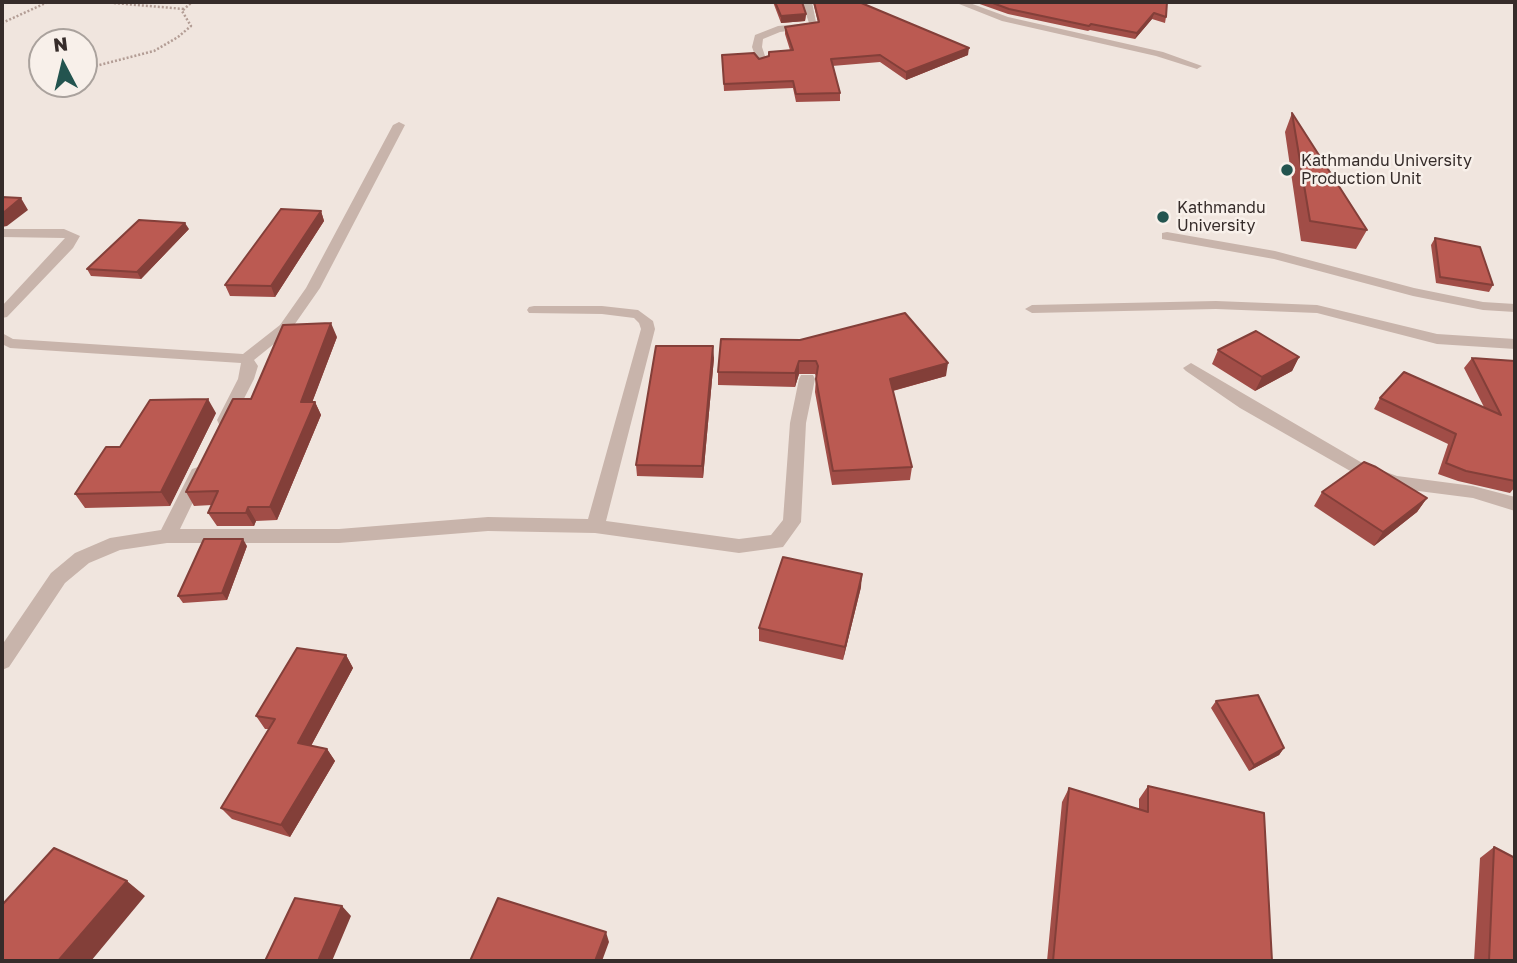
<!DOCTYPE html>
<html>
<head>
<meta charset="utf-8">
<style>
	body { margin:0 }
	#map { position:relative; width:1517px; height:963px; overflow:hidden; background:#f0e5de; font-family:"Golos Text",sans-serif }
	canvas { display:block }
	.frame { position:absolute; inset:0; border:4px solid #362c2a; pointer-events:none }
	.north { position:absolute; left:28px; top:28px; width:70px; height:70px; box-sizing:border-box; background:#f8f0ea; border:2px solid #aaa29d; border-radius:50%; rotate:353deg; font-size:19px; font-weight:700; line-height:28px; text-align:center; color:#362c2a }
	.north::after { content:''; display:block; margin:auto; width:24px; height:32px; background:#23544f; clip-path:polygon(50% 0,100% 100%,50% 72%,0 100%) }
</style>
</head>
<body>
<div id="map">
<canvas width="1517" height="963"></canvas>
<div class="frame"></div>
<div class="north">N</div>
</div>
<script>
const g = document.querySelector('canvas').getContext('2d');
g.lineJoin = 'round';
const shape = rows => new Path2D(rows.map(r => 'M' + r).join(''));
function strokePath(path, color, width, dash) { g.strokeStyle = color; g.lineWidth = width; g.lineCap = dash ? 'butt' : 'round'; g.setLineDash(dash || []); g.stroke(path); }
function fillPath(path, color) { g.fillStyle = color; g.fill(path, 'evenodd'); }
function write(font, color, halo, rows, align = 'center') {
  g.font = font + ' "Golos Text",sans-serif'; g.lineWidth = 5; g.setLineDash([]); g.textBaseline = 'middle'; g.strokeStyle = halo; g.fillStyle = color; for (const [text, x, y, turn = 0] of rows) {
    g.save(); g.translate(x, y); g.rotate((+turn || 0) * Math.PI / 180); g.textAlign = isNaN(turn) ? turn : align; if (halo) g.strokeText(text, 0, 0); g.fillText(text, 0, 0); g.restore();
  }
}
strokePath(shape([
	[102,2,184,9],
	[2,23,48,2],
	[84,69,154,51,178,37,191,26,182,11,192,2]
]), '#b39d95', 2.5, [2, 2]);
fillPath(shape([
	[1216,301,1317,305,1437,334,1515,339,1515,349,1437,344,1317,313,1216,309,1032,313,1025,309,1032,305,1216,301]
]), '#c8b4ab');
fillPath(shape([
	[802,2,812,2,817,27,780,32,763,39,762,47,767,62,758,64,752,47,755,35,778,26,809,23,802,2],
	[954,2,967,2,1008,17,1163,52,1202,66,1197,69,1156,56,1002,21,954,2],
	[399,122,405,125,320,288,290,331,254,360,258,366,254,379,231,424,219,424,217,420,238,379,241,363,10,348,2,344,2,333,13,339,243,354,280,325,306,288,393,125,399,122],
	[2,229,64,229,80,236,73,248,7,317,2,318,2,306,65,238,2,237,2,229],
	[1167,232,1275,251,1414,288,1483,302,1515,304,1515,312,1483,310,1413,296,1274,259,1162,239,1162,233,1167,232],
	[534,306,602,306,638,310,653,321,655,329,606,521,739,539,771,535,783,520,790,423,799,379,801,375,813,375,815,379,806,423,801,522,783,547,739,553,595,533,488,531,339,543,167,543,120,550,89,563,65,583,9,667,2,670,2,645,51,573,75,553,110,538,161,530,192,469,198,467,207,473,180,529,339,529,488,517,588,519,641,329,639,323,634,318,602,314,529,313,527,310,529,307,534,306],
	[1191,363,1364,464,1397,476,1473,486,1515,497,1515,511,1473,498,1395,488,1352,472,1240,408,1186,371,1183,368,1191,363]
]), '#c8b4ab');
fillPath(shape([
	[773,2,802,2,806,14,805,21,781,23],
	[813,2,859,2,968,55,906,80,880,62,832,66,840,93,840,101,796,102,793,88,724,91,722,55,759,59,769,56,769,52,790,50,785,34,785,27,818,22],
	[974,2,1167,2,1166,17,1165,23,1152,19,1135,39,1090,30,1088,31,1008,14],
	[1292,113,1367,230,1356,249,1301,241,1285,132],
	[321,211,324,221,275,297,230,296,225,285],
	[189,229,141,279,91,276,87,269],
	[1435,238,1493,285,1489,292,1436,283,1431,245],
	[337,337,312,402,315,402,321,415,277,520,256,521,254,526,217,526,208,513,212,505,194,506,186,492,251,399],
	[721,339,946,376,893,391,912,467,910,480,832,485,815,392,816,376,815,374,799,374,795,387,718,385,718,372],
	[1218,350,1299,357,1292,371,1255,391,1212,364],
	[714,358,703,478,637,476,636,465],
	[1472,358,1515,361,1515,487,1510,493,1458,481,1438,474,1448,444,1374,409,1380,398,1484,407,1464,368],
	[216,413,170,506,85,508,75,494,120,447],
	[1322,492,1427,498,1417,512,1374,546,1314,506],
	[247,546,227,600,183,603,178,596],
	[861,587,843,660,759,641,759,628],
	[346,655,353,668,311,746,327,749,335,761,290,837,232,819,221,808,269,729,265,729,256,716],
	[1216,701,1284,748,1279,755,1249,771,1211,708],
	[1148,786,1272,961,1047,961,1062,802,1069,788,1139,809,1139,799],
	[1494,847,1515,961,1474,961,1480,858]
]), '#a14d47');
fillPath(shape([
	[1154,13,1152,19,1135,39,1137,33],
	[806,14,805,21,781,23,781,16],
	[969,48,968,55,906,80,906,72],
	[21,198,28,210,7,226,2,227,2,214],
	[321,211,324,221,275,297,271,286],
	[185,223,189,229,141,279,137,272],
	[331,323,337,337,307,416,301,402],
	[713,346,714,358,703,478,702,466],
	[1299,357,1292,371,1255,391,1262,377],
	[799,361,799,374,795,387,795,373],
	[948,363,946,376,888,392,890,379],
	[208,399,216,413,170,506,161,492],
	[315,402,321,415,277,520,270,507],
	[1427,498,1417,512,1374,546,1383,532],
	[248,507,256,521,254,526,246,513],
	[243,539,247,546,227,600,222,593],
	[862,574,861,587,843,660,845,647],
	[346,655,353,668,306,755,298,743],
	[1284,748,1279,755,1249,771,1254,765],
	[327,749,335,761,290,837,281,825],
	[127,881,145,896,91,961,58,961],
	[342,906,351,916,332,961,318,961],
	[606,932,609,942,602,961,595,961]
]), '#833f39');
const building = shape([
	[775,2,802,2,806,14,781,16,775,2],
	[814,2,859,2,969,48,906,72,880,55,831,59,840,93,796,94,793,81,724,84,722,55,754,53,759,59,769,56,769,52,793,50,785,27,819,22,814,2],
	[990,2,1167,2,1166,17,1154,13,1137,33,1091,24,1089,26,1009,9,990,2],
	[1292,113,1367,230,1310,221,1292,113],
	[2,197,21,198,2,214,2,197],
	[281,209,321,211,271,286,225,285,281,209],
	[139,220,185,223,137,272,87,269,139,220],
	[1435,238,1480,247,1493,285,1440,277,1435,238],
	[905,313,948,363,890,379,912,467,833,471,816,379,818,366,816,361,799,361,795,373,718,372,721,339,800,340,905,313],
	[331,323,301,402,315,402,270,507,248,507,246,513,208,513,218,491,186,492,233,399,251,399,283,325,331,323],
	[1256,331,1299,357,1262,377,1218,350,1256,331],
	[656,346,713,346,702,466,636,465,656,346],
	[1472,358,1515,361,1515,481,1466,471,1446,463,1456,434,1380,398,1404,372,1501,415,1472,358],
	[208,399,161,492,75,494,106,447,120,447,150,400,208,399],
	[1364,462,1376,467,1427,498,1383,532,1322,492,1364,462],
	[204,539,243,539,222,593,178,596,204,539],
	[783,557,862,574,845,647,759,628,783,557],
	[297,648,346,655,298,743,327,749,281,825,221,808,275,719,256,716,297,648],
	[1258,695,1284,748,1254,765,1216,701,1258,695],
	[1148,786,1264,813,1272,961,1053,961,1069,788,1148,812,1148,786],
	[1494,847,1515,858,1515,961,1489,961,1494,847],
	[54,848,127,881,58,961,2,961,2,905,54,848],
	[295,898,342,906,318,961,265,961,295,898],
	[498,898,606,932,595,961,470,961,498,898]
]);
fillPath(building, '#bb5a52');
strokePath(building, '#833f39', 2);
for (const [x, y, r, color] of [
	[1287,170,7,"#23544f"],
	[1163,217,7,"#23544f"]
]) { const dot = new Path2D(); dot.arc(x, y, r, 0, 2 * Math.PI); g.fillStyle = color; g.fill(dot); strokePath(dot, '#f8f0ea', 2.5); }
write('16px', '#362c2a', '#f8f0ea', [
	["Kathmandu University",1301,161],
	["Production Unit",1301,179],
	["Kathmandu",1177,208],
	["University",1177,226]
], 'left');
</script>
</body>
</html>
